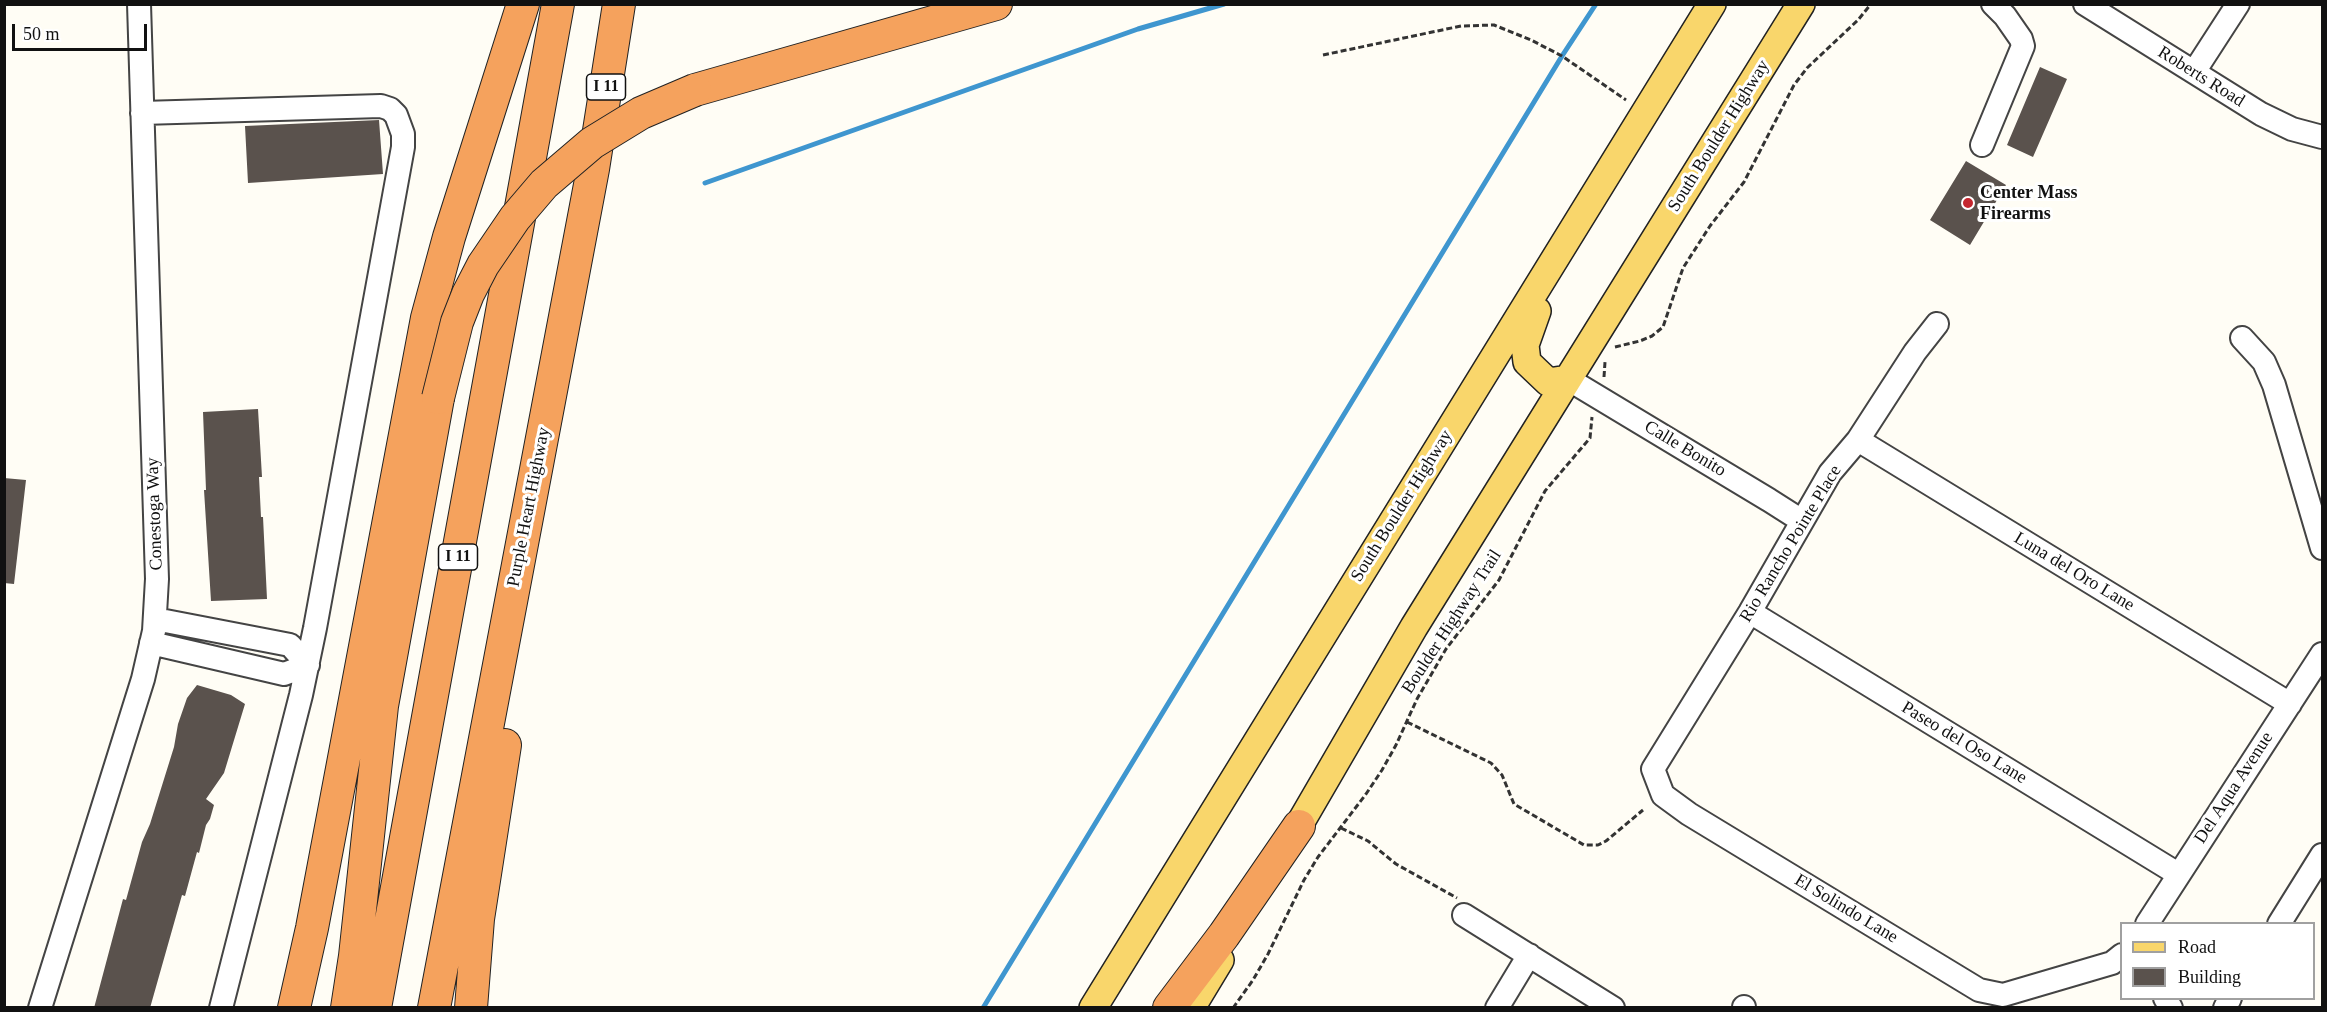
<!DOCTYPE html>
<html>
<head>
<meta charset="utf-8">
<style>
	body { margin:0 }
	#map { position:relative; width:2327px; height:1012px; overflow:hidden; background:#fffdf5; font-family:Georgia,serif }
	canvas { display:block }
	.frame { position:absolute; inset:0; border:6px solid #111; pointer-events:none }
	.legend { position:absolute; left:2120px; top:922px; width:195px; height:78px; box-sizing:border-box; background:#fff; border:2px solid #a0a0a0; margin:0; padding:8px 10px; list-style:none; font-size:18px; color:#111 }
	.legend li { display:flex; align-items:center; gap:12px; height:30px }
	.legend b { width:30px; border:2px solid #a0a0a0 }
	.scale { position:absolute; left:12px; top:24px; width:135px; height:27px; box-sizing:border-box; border:3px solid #111; border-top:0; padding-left:8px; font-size:18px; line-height:21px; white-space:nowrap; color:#111; -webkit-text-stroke:4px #fff; paint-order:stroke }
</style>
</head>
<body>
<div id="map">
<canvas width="2327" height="1012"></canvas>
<div class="frame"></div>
<ul class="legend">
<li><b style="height:8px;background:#f9d66b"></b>Road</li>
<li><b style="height:16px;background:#5a524d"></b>Building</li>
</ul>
<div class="scale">50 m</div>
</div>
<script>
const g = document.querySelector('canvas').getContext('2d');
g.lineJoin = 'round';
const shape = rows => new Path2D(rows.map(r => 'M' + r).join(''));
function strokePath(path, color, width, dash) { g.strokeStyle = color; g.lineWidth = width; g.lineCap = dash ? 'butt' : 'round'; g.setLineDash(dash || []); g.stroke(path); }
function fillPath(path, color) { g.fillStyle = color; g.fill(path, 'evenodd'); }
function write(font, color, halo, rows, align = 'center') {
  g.font = font + ' Georgia,serif'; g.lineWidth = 6; g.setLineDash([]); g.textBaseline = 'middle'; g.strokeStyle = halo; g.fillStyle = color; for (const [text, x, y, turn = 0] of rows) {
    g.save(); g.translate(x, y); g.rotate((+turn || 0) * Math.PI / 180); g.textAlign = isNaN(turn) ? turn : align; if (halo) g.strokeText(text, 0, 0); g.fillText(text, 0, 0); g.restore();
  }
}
strokePath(shape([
	[705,183,1138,29,1224,4],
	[983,1008,1562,56,1596,4]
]), '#3f96cf', 5);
fillPath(shape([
	[2040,67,2067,79,2033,157,2007,145],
	[379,120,383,174,248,183,245,126],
	[1966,161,2006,185,1970,245,1930,220],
	[258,409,262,477,259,477,261,517,263,517,267,599,211,601,204,490,206,490,203,412],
	[4,478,26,480,14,584,4,583],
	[197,685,231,695,245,704,224,773,206,799,214,805,210,819,206,825,199,853,197,852,185,896,182,895,150,1008,94,1008,123,899,126,900,142,842,150,824,174,747,178,724,187,698]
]), '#5a524d');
const minor = shape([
	[2085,4,2261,114,2292,129,2322,137],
	[2194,72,2238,4],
	[142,113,381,106,390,109,396,115,403,134,403,147,315,628,301,695,221,1008],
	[1982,145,2023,46,2021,39,2005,16,1993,4],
	[1937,324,1915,352,1858,440,1830,473,1750,612,1653,769,1663,795,1689,814,1979,990,2003,995,2112,963,2122,955],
	[2242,338,2264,362,2274,385,2322,548],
	[1568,379,1769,500,1802,521],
	[1858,440,2290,704],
	[1750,612,2178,874],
	[151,643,284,674,308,665,290,645,155,619],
	[1464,915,1613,1008],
	[2147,924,2322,654],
	[2279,924,2322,855],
	[2165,998,2171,1008],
	[40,1008,143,679,154,631,157,579,139,4],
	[1497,1008,1529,955],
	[1744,1008,1744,1007],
	[2225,1008,2230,998]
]);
const major = shape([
	[1537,311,1525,345,1527,362,1548,382,1568,379],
	[1288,844,1414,627,1801,4],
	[1093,1008,1712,4],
	[1191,1008,1220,960]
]);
const highway = shape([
	[695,90,996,4],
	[294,1008,312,928,427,318,449,237,523,4],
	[347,1008,355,956,382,706,438,398],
	[375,1008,558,4],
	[434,1008,593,169,619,4],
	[471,1008,478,919,505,745],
	[1169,1008,1224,935,1299,826]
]);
strokePath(minor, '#444', 26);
strokePath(major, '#222', 30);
strokePath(highway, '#222', 34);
strokePath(shape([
	[1323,55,1461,26,1494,25,1531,40,1562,56,1626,100],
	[1615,347,1640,341,1652,336,1663,327,1683,268,1710,226,1744,182,1794,85,1807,68,1858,20,1871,4],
	[1604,377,1605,362],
	[1407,722,1491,763,1502,775,1514,804,1584,845,1598,845,1606,841,1643,810],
	[1341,828,1368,841,1396,864,1457,898],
	[1233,1008,1253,980,1268,954,1304,880,1318,857,1366,794,1382,770,1396,745,1417,699,1446,649,1499,580,1545,491,1590,438,1592,417]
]), '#333', 3, [6, 3]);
strokePath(minor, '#fff', 22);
strokePath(major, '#f9d66b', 27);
strokePath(highway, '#f5a25d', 32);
const highwayBridge = shape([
	[438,398,457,322,468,294,483,265,515,218,544,184,592,143,641,113,695,90]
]);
strokePath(highwayBridge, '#222', 34, []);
strokePath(highwayBridge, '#f5a25d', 32);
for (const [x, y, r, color] of [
	[1968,203,6,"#c4262e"]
]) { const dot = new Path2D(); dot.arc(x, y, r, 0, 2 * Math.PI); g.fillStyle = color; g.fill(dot); strokePath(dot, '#fff', 2); }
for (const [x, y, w] of [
	[606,87,39],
	[458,557,39]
]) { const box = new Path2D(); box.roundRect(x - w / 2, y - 13, w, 26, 4.5); g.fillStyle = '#fff'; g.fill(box); strokePath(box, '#111', 1.5); }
write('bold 16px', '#111', null, [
	["I 11",606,87],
	["I 11",458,557]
]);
write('18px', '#111', '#fff', [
	["Roberts Road",2201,77,32],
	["South Boulder Highway",1719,136,-58],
	["Calle Bonito",1685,449,31],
	["South Boulder Highway",1402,506,-58],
	["Purple Heart Highway",529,507,-79],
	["Conestoga Way",155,514,-92],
	["Rio Rancho Pointe Place",1791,544,-59],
	["Luna del Oro Lane",2074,572,31],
	["Boulder Highway Trail",1452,622,-57],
	["Paseo del Oso Lane",1964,743,31],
	["Del Aqua Avenue",2234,788,-57],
	["El Solindo Lane",1846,909,31]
]);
write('bold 18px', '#111', '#fff', [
	["Center Mass",1980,193],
	["Firearms",1980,214]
], 'left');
</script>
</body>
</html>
